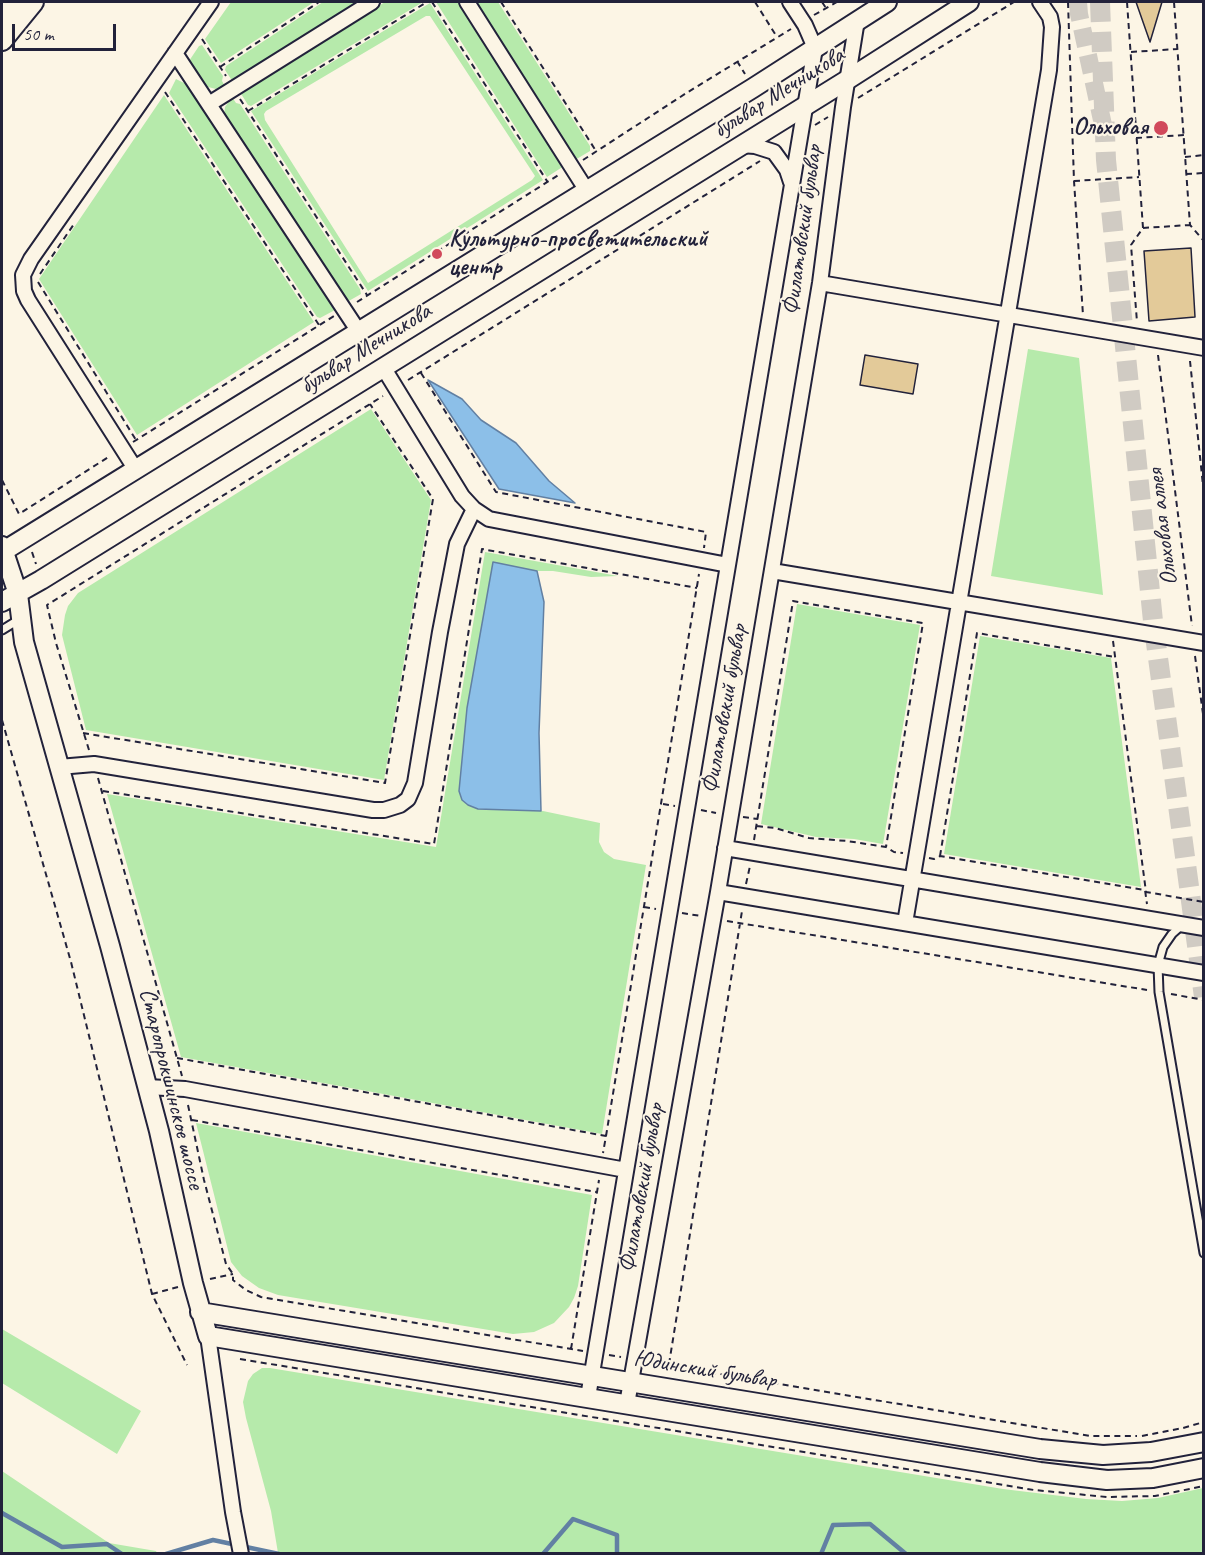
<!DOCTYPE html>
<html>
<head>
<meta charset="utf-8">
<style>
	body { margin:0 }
	#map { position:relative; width:1205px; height:1555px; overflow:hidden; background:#fcf5e5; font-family:Caveat,sans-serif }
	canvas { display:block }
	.frame { position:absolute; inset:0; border:3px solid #22223b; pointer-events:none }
	.scale { position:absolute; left:12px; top:24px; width:104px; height:27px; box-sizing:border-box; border:3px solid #22223b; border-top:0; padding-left:8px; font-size:18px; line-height:21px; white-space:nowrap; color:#22223b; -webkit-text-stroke:4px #fcf5e5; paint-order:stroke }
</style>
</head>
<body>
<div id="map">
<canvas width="1205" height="1555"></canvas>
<div class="frame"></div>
<div class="scale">50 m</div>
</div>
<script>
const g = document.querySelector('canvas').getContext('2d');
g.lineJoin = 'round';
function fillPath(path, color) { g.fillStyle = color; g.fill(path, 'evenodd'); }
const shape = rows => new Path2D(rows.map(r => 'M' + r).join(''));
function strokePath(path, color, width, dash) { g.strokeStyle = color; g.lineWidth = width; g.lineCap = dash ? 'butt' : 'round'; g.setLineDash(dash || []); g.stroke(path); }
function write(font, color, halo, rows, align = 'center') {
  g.font = font + ' Caveat,sans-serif'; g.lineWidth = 4.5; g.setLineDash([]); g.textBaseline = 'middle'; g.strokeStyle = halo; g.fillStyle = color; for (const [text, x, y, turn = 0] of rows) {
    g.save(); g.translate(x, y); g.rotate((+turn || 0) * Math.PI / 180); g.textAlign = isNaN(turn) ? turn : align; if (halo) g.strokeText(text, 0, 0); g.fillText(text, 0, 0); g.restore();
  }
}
fillPath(shape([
	[231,2,314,2,221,63,205,39],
	[323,2,361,2,233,82,225,70,226,66],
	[385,2,423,2,251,106,248,105,240,92],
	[436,2,459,2,564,166,547,177],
	[475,2,498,2,590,146,590,151,575,160],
	[430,3,543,180,368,291,251,111],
	[426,16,430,16,535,176,532,180,368,283,265,120,264,114,266,111],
	[202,45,223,76,222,81,225,86,216,89,208,87,201,81,190,64,189,61,199,46],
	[176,79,188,85,335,310,320,318,317,317,169,93],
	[164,95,314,322,137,435,39,279],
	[232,97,236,103,240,104,360,289,361,294,347,302,224,116,225,107],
	[1028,349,1079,358,1103,595,991,576],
	[371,409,431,500,384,780,86,730,62,635,65,615,68,606,78,593],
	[485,552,618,576,591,577,553,571,537,571,493,562,467,708,459,791,462,800,468,805,478,809,543,811,600,823,599,842,604,852,614,859,646,865,602,1134,181,1057,107,794,436,847],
	[797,604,920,625,883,844,854,839,816,837,761,824],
	[980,636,1111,658,1141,887,944,854],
	[196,1123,592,1195,578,1286,574,1298,569,1307,554,1323,534,1332,513,1334,278,1295,259,1288,242,1276,231,1262],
	[2,1329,141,1411,117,1454,2,1383],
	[262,1368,270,1368,1003,1489,1086,1499,1122,1501,1158,1498,1203,1488,1203,1553,278,1553,271,1511,246,1418,243,1402,248,1381,253,1374],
	[2,1471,109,1543,156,1551,157,1553,2,1553]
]), '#b6eaab');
const water = shape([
	[428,380,462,399,481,420,516,443,549,481,575,503,499,489,428,380],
	[493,562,537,571,544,602,539,733,541,811,478,809,468,805,462,800,459,791,467,708,493,562]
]);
fillPath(water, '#8cbfe8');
strokePath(water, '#6280a3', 1.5);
strokePath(shape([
	[2,1513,62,1547,107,1544,122,1554],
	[166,1554,213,1540,279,1554],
	[543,1554,573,1519,617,1535,617,1554],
	[821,1554,833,1525,870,1524,906,1554]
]), '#6280a3', 4.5);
const building = shape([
	[1136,2,1162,2,1150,42,1136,2],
	[1191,248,1195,317,1149,321,1144,251,1191,248],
	[865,355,918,364,913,394,860,385,865,355]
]);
fillPath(building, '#e3ca99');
strokePath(building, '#22223b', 1.5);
strokePath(shape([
	[1078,2,1079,14,1105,134]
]), '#d0cbc3', 18, [18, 9]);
strokePath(shape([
	[1100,2,1106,160,1153,621,1204,997]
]), '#d0cbc3', 20, [20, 10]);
const service = shape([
	[2,630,15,622],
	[1181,926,1172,934,1163,947,1158,965,1159,992,1204,1253]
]);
const minor = shape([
	[467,2,587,191],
	[175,53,359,332],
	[209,104,372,2],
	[740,145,755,146,774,152,787,170,791,182],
	[820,283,1204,348],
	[383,367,462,496,474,509,489,519,728,565],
	[136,470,28,300,24,291,23,275,31,259,211,2],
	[772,571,1204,643],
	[59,767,94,764,373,810,384,810,400,805,408,799,415,783,440,632,457,544,474,509],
	[725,848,1204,928],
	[718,892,1204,973],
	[905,923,1049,70,1052,27,1050,17,1040,2],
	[147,1087,185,1089,626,1170],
	[208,1336,233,1512,241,1554],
	[588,1397,815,48,805,25,790,2],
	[627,1404,718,892,820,283,843,107,857,20]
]);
const tertiary = shape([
	[2,546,18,594,24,642,110,946,159,1131,193,1283,208,1336,1040,1472,1107,1480,1153,1478,1204,1468],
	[2,552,753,88,887,2],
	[2,602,41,580,847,80,969,2],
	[200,1312,1040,1449,1103,1455,1151,1452,1204,1442]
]);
const secondary = shape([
	[2,15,11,2],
	[2,40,33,2]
]);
strokePath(service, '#22223b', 11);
strokePath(minor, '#22223b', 18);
strokePath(tertiary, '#22223b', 22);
strokePath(secondary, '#22223b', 24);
strokePath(shape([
	[432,2,547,181],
	[501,2,596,151],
	[755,2,777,37],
	[822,2,826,8],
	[1068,2,1074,181,1083,315],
	[1127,2,1143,228,1131,245,1137,322],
	[1174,2,1190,225,1204,241],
	[814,15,837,2],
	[202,39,226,76],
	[1131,52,1178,49],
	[737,61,745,74],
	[220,67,319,2],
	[165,92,319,325],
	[858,98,1014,2],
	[240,99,367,295],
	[248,111,427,2],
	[815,125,828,117],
	[1136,138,1184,135],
	[1185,157,1204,155],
	[583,160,688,92,791,29],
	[1186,174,1204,173],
	[1074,181,1139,177],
	[1143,228,1190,225],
	[40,274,74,224],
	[38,282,136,440],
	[357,302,560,174],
	[1158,355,1192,626],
	[1190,361,1204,495],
	[421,373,496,492,706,532,704,548],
	[408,380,760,161],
	[133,442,334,316],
	[2,480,19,514,110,456],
	[32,552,36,564],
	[1113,641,1146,892,1204,902],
	[1195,656,1204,721],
	[2,720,71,962,152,1294,187,1365],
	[83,733,385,783,433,499,370,404],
	[89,750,56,643,47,605,383,396],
	[98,778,182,1076],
	[103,791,434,844,482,549,697,588],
	[663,804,675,806],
	[701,810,716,813],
	[743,817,758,819],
	[757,826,775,828,809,838,847,841,886,847,894,852,903,853],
	[754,840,793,601,923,623,886,847],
	[940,856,977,633,1115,657],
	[929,858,934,859,940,856,1145,890,1147,904],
	[746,884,750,866],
	[644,907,656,909],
	[682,913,701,916],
	[727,921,1147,990],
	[1171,994,1204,1000],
	[177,1058,606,1136,603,1153],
	[188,1105,204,1180,226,1264,233,1274,233,1280,246,1290,261,1297,583,1351],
	[192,1120,596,1192],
	[606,1136,699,574],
	[210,1279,233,1274],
	[152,1294,178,1287],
	[571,1349,599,1180],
	[609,1355,621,1357],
	[240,1359,1034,1490,1107,1497,1155,1496,1204,1486],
	[648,1362,1090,1436,1137,1436],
	[669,1364,742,911],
	[1142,1436,1183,1428,1204,1422]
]), '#22223b', 2, [6, 4.5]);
strokePath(service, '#fcf5e5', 7);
strokePath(minor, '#fcf5e5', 14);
strokePath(tertiary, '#fcf5e5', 18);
strokePath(secondary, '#fcf5e5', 20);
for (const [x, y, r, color] of [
	[1161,128,8,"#d1495b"],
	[437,254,6,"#d1495b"]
]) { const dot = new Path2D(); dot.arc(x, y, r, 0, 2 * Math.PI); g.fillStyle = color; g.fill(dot); strokePath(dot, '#fcf5e5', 2); }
write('24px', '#22223b', '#fcf5e5', [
	["бульвар Мечникова",779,93,-32],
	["Филатовский бульвар",803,230,-82],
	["бульвар Мечникова",366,349,-32],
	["Ольховая аллея",1163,527,-97],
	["Филатовский бульвар",725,709,-80],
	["Старопрокшинское шоссе",171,1089,76],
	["Филатовский бульвар",642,1188,-80],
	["Юдинский бульвар",705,1370,9]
]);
write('bold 24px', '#22223b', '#fcf5e5', [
	["Ольховая",1148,128],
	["Культурно-просветительский",449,240,"left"],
	["центр",449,268,"left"]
], 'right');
</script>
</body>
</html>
